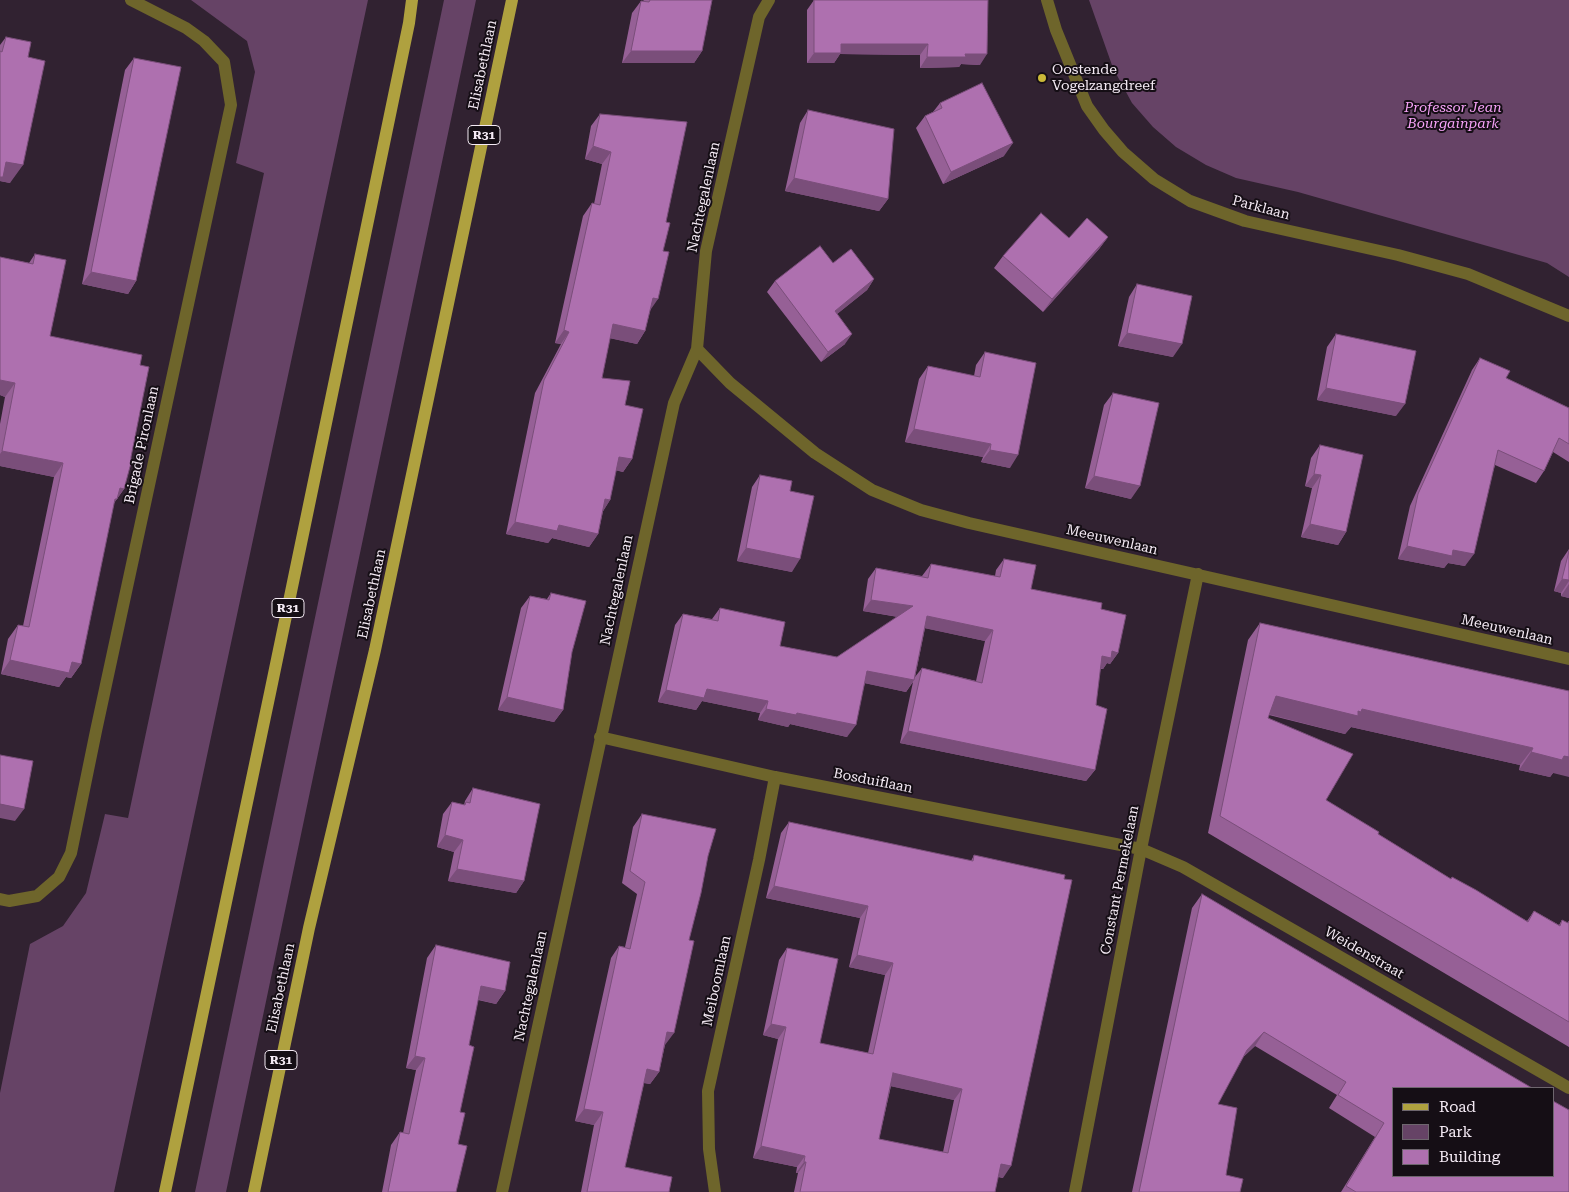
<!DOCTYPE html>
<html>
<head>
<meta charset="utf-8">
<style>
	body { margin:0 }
	#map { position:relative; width:1569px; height:1192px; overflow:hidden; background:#312231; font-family:"Roboto Serif",serif }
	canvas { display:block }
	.legend { position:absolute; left:1392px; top:1087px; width:162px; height:90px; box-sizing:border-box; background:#150e15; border:1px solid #6e666e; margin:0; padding:6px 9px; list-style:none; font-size:15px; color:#f4eaf4 }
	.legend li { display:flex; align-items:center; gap:10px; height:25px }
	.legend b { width:25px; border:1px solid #6e666e }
</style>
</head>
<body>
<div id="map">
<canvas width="1569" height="1192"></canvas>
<ul class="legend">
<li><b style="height:6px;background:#afa13f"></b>Road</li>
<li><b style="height:14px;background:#664366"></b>Park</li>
<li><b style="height:14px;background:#ae70af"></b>Building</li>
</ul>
</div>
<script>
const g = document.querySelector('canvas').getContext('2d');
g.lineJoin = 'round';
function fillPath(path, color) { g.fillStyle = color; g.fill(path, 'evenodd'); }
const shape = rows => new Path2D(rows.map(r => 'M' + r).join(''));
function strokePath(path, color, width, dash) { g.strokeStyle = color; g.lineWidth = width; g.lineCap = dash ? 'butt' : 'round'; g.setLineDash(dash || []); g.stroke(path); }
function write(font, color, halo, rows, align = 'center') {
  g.font = font + ' "Roboto Serif",serif'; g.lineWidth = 4; g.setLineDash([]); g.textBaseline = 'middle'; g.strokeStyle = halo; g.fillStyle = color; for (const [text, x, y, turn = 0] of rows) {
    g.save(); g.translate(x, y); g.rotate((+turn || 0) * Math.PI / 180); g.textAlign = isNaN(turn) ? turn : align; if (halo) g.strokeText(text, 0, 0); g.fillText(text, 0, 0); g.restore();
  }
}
fillPath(shape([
	[191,0,368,0,114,1192,0,1192,0,1093,30,944,63,926,86,893,105,814,128,818,264,173,236,163,255,72,247,41],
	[444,0,476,0,226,1192,195,1192],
	[1089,0,1569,0,1569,277,1547,263,1298,192,1236,178,1206,165,1176,147,1153,127,1132,103,1113,68]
]), '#664366');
strokePath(shape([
	[1047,0,1056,30,1087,106,1104,130,1123,152,1154,179,1190,201,1245,221,1398,255,1468,274,1569,316],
	[697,349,730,383,815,453,872,490,921,510,969,523,1569,659],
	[600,737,775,777,1141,849,1183,867,1569,1088],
	[0,899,9,901,37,896,59,877,71,853,96,731,231,105,224,62,204,41,186,28,131,0],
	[502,1192,674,403,697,349,706,251,759,17,769,0],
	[715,1192,709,1149,708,1091,759,860,775,777],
	[1075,1192,1141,849,1198,574]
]), '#6e652b', 12);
strokePath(shape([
	[165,1192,270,693,409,23,412,0],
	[254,1192,309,928,375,650,512,0]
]), '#afa13f', 12);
fillPath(shape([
	[644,0,712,0,702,51,694,63,622,63,632,13,641,1,643,1],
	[814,0,980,65,961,64,959,67,920,68,920,55,840,54,834,63,807,63,807,10],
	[6,37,28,57,10,183,0,181,0,45],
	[134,58,136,281,128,294,82,284,125,70],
	[940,103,1004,156,943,184,916,128,925,116,933,112],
	[808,110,888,199,879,211,785,191,800,123],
	[600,114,666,222,650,311,645,331,637,344,610,338,602,378,625,405,632,459,623,472,616,470,610,500,603,511,598,534,589,547,552,538,548,543,506,534,535,393,561,344,555,343,583,216,592,203,594,204,602,164,585,159,591,126],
	[1108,237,1099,249,1043,312,994,268,1003,256,1069,238],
	[35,254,50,336,140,365,124,489,114,503,81,664,71,678,66,677,59,687,1,674,8,639,18,625,23,626,54,477,0,466,0,424,5,397,0,395,0,257,29,263],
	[874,279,867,290,837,314,845,344,821,362,767,292,775,281],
	[1137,284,1173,357,1118,346,1129,297],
	[1336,334,1396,416,1317,400,1327,347],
	[985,352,1010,468,981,462,983,457,905,442,919,379,928,366,974,376,976,365],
	[1480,358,1506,378,1569,408,1569,462,1553,452,1544,471,1536,483,1495,465,1465,566,1448,563,1444,568,1398,559,1410,506,1472,370],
	[1113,393,1131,499,1085,488,1104,405],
	[1320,445,1346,532,1338,545,1301,537,1312,488,1305,486,1311,458],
	[760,475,790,491,792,572,737,561,752,487],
	[1569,549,1569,598,1561,596,1561,593,1554,591,1561,561],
	[1004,559,1031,589,1101,609,1118,653,1110,664,1107,663,1103,669,1100,669,1096,705,1095,770,1086,781,900,743,913,682,906,692,865,683,847,737,790,724,788,727,758,720,760,713,702,701,696,710,658,702,675,625,683,614,712,619,720,608,780,646,837,657,898,617,863,611,868,579,876,568,922,576,931,564,995,576,996,570],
	[925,628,985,641,976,681,922,668,915,677],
	[551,593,572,652,563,710,554,722,498,710,521,608,530,596,547,599],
	[1260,623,1569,691,1553,773,1550,777,1519,770,1520,765,1351,727,1345,734,1269,715,1268,718,1326,800,1378,834,1451,879,1527,921,1534,911,1559,925,1562,920,1568,923,1569,921,1569,1047,1208,833,1248,640],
	[473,788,524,881,516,893,448,881,454,852,437,847,443,814,452,802,464,805,465,801],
	[642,814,708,856,665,1045,659,1072,650,1084,644,1083,625,1167,669,1192,581,1192,594,1125,575,1121,611,958,619,946,625,947,637,894,622,883,633,827],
	[789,822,971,861,974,855,1003,1178,998,1177,995,1192,794,1192,798,1173,796,1173,797,1167,753,1158,778,1039,763,1035,779,960,787,948,820,1043,868,1053,885,975,849,967,860,918,766,898,781,833],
	[891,1086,954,1100,943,1152,879,1139],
	[1202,894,1569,1192,1341,1192,1375,1137,1329,1108,1337,1095,1255,1046,1242,1058,1218,1104,1226,1175,1240,1192,1132,1192,1192,908],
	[436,945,505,991,496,1004,478,1000,469,1045,460,1112,456,1192,382,1192,391,1145,400,1132,403,1133,416,1070,406,1068,427,958]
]), '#966096');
fillPath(shape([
	[841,44,928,44,920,55,840,54,834,63,807,63,814,53],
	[631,51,702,51,694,63,622,63],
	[965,54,987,54,980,65,961,64,959,67,920,68,927,57],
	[1013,143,1004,156,943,184,951,172],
	[593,146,611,152,602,164,585,159],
	[6,162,23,165,10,183,0,181,0,170],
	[794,178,888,199,879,211,785,191],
	[1108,237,1099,249,1043,312,1052,299],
	[91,272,136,281,128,294,82,284],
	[874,279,867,290,827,322,835,311],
	[653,298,658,299,649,312],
	[613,324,645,331,637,344,604,337],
	[564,330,569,332,561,344,555,343],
	[1127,333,1182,344,1173,357,1118,346],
	[852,334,845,344,821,362,828,352],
	[0,380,15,383,5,397,0,395],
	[1326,388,1405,404,1396,416,1317,400],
	[914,429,991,444,983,457,905,442],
	[990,450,1018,455,1010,468,981,462],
	[2,451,63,463,54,477,0,466,0,454],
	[619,457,632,459,623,472,610,469],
	[1314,474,1321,475,1312,488,1305,486],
	[1094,476,1140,486,1131,499,1085,488],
	[120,488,124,489,107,513],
	[605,499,610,500,602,513],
	[515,522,559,525,598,534,589,547,552,538,548,543,506,534],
	[1310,524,1346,532,1338,545,1301,537],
	[1407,546,1453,550,1474,554,1465,566,1448,563,1444,568,1398,559],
	[746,548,800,559,792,572,737,561],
	[1562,579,1569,580,1569,581,1561,593,1554,591],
	[1569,584,1569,598,1561,596],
	[871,600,913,606,905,618,863,611],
	[927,616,993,630,985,641,919,627],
	[1112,651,1118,653,1110,664,1107,663,1103,669,1094,667,1102,656],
	[10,660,72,662,81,664,71,678,66,677,59,687,1,674],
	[867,671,914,680,906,692,859,682],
	[707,689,768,701,760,713,702,701,696,710,658,702,666,690],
	[1276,696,1358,711,1362,709,1533,748,1520,765,1351,727,1345,734,1264,713],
	[507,697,563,710,554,722,498,710],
	[766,709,797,713,856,725,847,737,790,724,788,727,758,720],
	[908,731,1095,770,1086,781,900,743],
	[1531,752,1564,756,1569,757,1569,777,1553,773,1550,777,1519,770],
	[0,804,24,809,15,821,0,818],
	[445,835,463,840,454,852,437,847],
	[457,869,524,881,516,893,448,881],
	[774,886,868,906,860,918,766,898],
	[857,955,893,963,885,975,849,967],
	[481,986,505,991,496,1004,472,998],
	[771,1024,786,1027,778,1039,763,1035],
	[667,1032,674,1033,665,1045,659,1044],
	[1264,1032,1255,1046,1237,1063,1247,1050],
	[415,1056,425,1058,416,1070,406,1068],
	[647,1069,659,1072,650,1084,639,1082],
	[893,1073,962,1089,954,1100,885,1085],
	[584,1109,603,1112,594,1125,575,1121],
	[761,1146,805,1156,797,1167,753,1158],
	[804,1162,806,1162,798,1173,796,1173],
	[1001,1164,1011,1166,1003,1178,993,1175]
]), '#7a4e7a');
const building = shape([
	[650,0,712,0,702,51,631,51,641,1,649,2,650,0],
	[814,0,988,0,987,54,965,54,966,57,927,57,928,44,841,44,841,53,814,53,814,0],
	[6,37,31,42,28,57,45,61,23,165,6,162,3,177,0,177,0,51,2,52,6,37],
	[134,58,181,67,136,281,91,272,134,58],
	[982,83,1013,143,951,172,925,116,942,108,940,103,982,83],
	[808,110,894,129,888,199,794,178,808,110],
	[600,114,687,122,666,222,670,223,663,251,669,252,658,299,653,298,645,331,613,324,602,378,630,381,625,405,643,409,632,459,619,457,610,500,605,499,598,534,559,525,557,531,515,522,544,380,569,332,564,330,592,203,600,205,611,152,593,146,600,114],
	[1041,213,1069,238,1087,218,1108,237,1052,299,1003,256,1041,213],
	[820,246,833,263,851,249,874,279,835,311,852,334,828,352,775,281,820,246],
	[35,254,66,260,50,336,142,355,140,365,149,367,131,457,131,463,124,489,120,488,117,499,115,499,81,664,72,662,69,673,10,660,18,625,29,627,63,463,2,451,15,383,0,380,0,257,33,264,35,254],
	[1137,284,1192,296,1182,344,1127,333,1137,284],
	[1336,334,1416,351,1405,404,1326,388,1336,334],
	[985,352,1036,363,1018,455,990,450,991,444,914,429,928,366,980,377,985,352],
	[1480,358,1510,371,1506,378,1569,408,1569,444,1559,438,1544,471,1498,450,1474,554,1453,550,1452,556,1407,546,1418,494,1480,358],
	[1113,393,1159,403,1140,486,1094,476,1113,393],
	[1320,445,1363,455,1346,532,1310,524,1321,475,1314,474,1320,445],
	[760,475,792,481,790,491,814,496,800,559,746,548,760,475],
	[1569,551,1569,580,1562,579,1569,551],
	[1004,559,1036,565,1031,589,1102,603,1101,609,1126,615,1118,653,1112,651,1111,658,1102,656,1096,705,1107,709,1095,770,908,731,922,668,982,683,993,630,927,616,914,680,867,671,856,725,797,713,796,715,766,709,768,701,707,689,704,698,666,690,683,614,718,621,720,608,785,622,780,646,837,657,913,606,871,600,876,568,928,578,931,564,1000,577,1004,559],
	[551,593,586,601,572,652,563,710,507,697,530,596,549,600,551,593],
	[1260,623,1569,691,1569,757,1564,756,1562,760,1531,752,1533,748,1362,709,1361,712,1358,711,1358,716,1276,696,1268,718,1353,754,1326,800,1379,832,1378,834,1451,879,1452,877,1476,890,1528,922,1534,911,1560,926,1562,920,1568,923,1569,921,1569,1022,1220,816,1260,623],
	[0,755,33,761,24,809,0,804,0,755],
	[473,788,540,804,524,881,457,869,463,840,445,835,452,802,465,805,466,802,470,803,473,788],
	[642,814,716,829,708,856,701,893,689,940,694,941,674,1033,667,1032,659,1072,647,1069,625,1167,672,1177,669,1192,587,1192,603,1112,584,1109,619,946,630,949,645,882,630,871,642,814],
	[789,822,973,861,974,855,1065,875,1064,879,1072,880,1011,1166,1001,1164,995,1192,800,1192,806,1162,804,1162,805,1156,761,1146,786,1027,771,1024,787,948,838,959,820,1043,873,1054,893,963,857,955,868,906,774,886,789,822],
	[893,1073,962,1089,948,1153,879,1139,893,1073],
	[1202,894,1532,1088,1393,1088,1393,1176,1553,1176,1553,1101,1569,1110,1569,1192,1356,1192,1346,1186,1384,1123,1338,1095,1346,1082,1264,1032,1247,1050,1218,1104,1237,1108,1226,1175,1243,1179,1240,1192,1139,1192,1202,894],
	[436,945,510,962,505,991,481,986,469,1045,474,1047,460,1112,465,1113,458,1144,467,1146,456,1192,388,1192,400,1132,409,1134,425,1058,415,1056,436,945]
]);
fillPath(building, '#ae70af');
strokePath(building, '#7a4e7a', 1);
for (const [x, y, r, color] of [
	[1042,78,5,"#cbb939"]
]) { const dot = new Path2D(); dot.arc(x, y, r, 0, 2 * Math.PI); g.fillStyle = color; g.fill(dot); strokePath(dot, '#150e15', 2); }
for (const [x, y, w] of [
	[484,135,32],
	[288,608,32],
	[281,1060,32]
]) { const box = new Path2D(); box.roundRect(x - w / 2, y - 9.5, w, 19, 4); g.fillStyle = '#150e15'; g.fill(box); strokePath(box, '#f4eaf4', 1); }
write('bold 12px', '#f4eaf4', null, [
	["R31",484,135],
	["R31",288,608],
	["R31",281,1060]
]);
write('14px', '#f4eaf4', '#150e15', [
	["Elisabethlaan",483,65,-78],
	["Nachtegalenlaan",704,197,-78],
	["Parklaan",1261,208,15],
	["Brigade Pironlaan",142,445,-78],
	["Meeuwenlaan",1112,540,13],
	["Nachtegalenlaan",617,590,-78],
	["Elisabethlaan",372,594,-78],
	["Meeuwenlaan",1507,630,13],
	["Bosduiflaan",873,781,11],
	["Constant Permekelaan",1120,880,-79],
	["Weidenstraat",1364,953,30],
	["Meiboomlaan",717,981,-78],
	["Nachtegalenlaan",531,986,-78],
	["Elisabethlaan",281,988,-78]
]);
write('14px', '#f4eaf4', '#150e15', [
	["Oostende",1052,70],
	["Vogelzangdreef",1052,86]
], 'left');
write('italic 14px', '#f6a2f7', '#150e15', [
	["Professor Jean",1453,108],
	["Bourgainpark",1453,124]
]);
</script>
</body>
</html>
